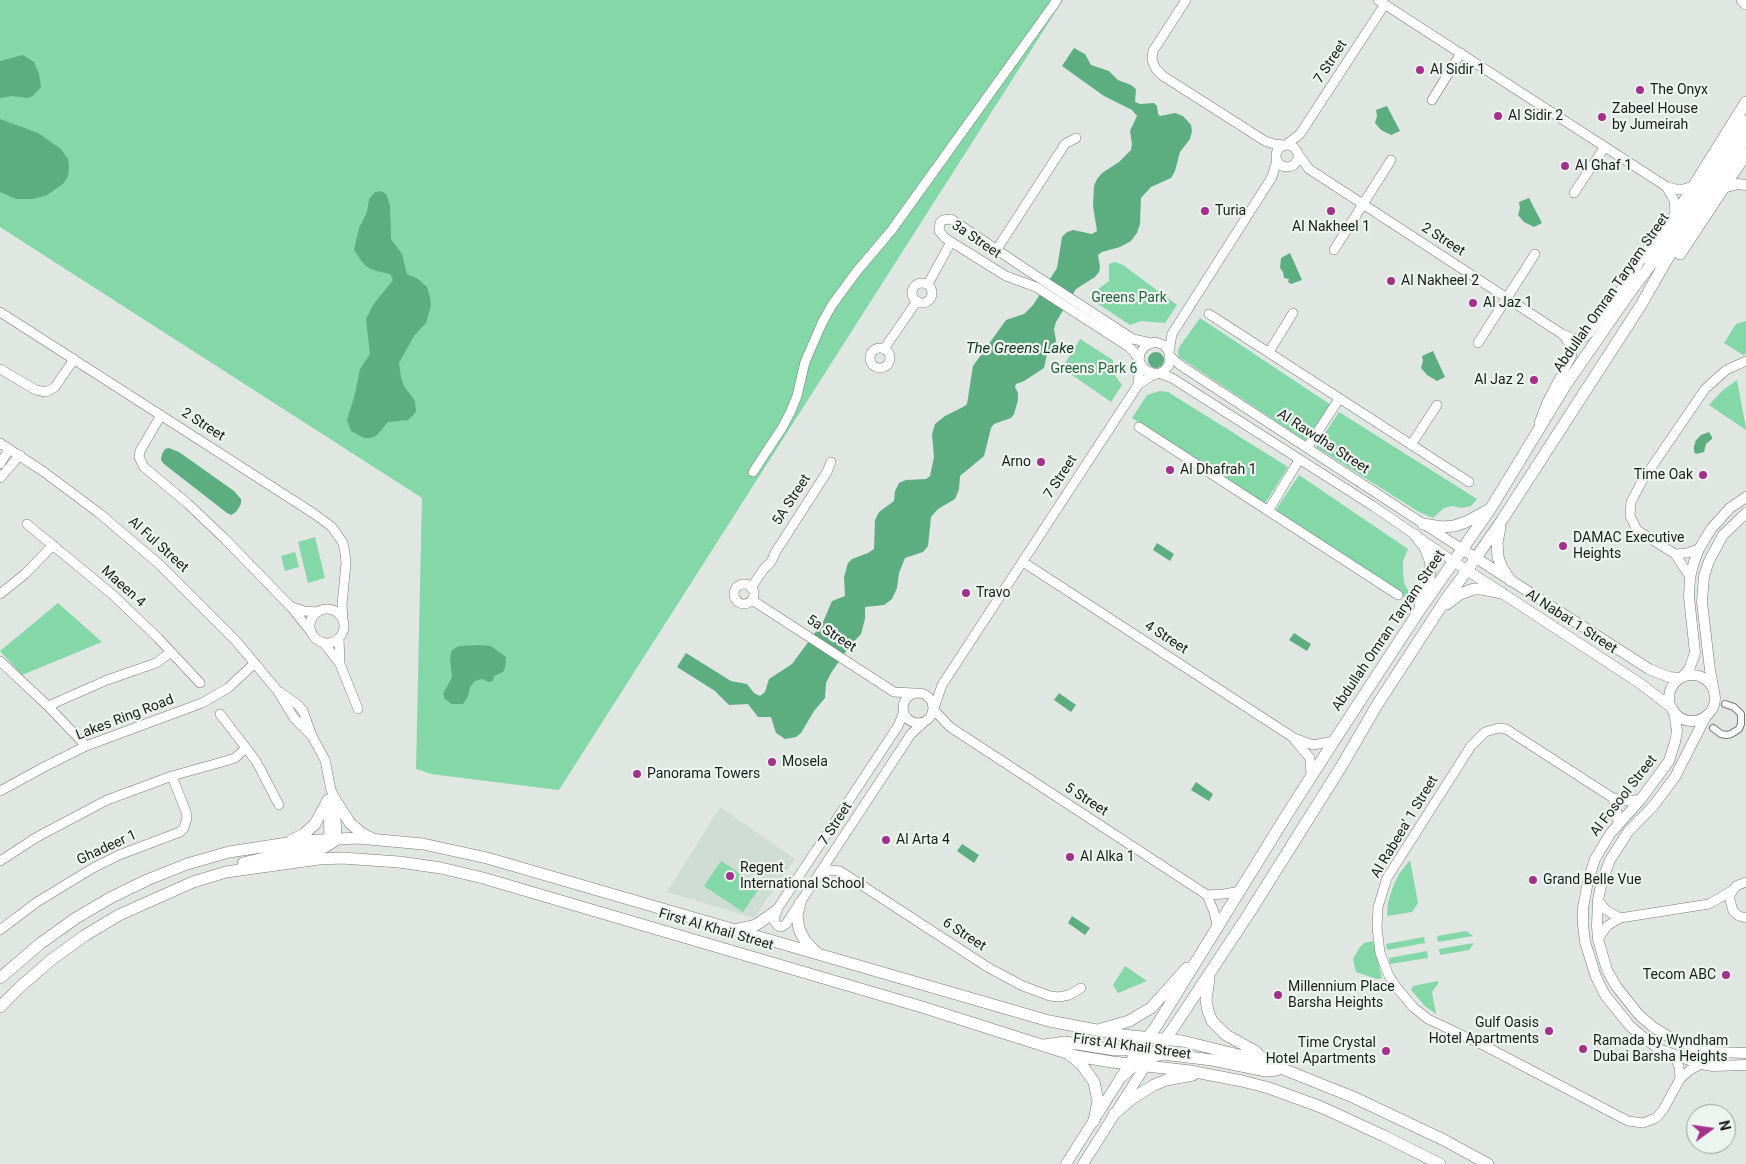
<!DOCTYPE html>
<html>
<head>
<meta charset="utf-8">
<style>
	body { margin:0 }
	#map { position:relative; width:1746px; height:1164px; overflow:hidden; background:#e0e6e2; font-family:Roboto,sans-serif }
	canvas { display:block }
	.north { position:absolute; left:1686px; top:1104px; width:50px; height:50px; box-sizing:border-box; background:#edf3ef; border:1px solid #999d9b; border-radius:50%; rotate:76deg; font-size:14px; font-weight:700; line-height:20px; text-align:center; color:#1b1d1c }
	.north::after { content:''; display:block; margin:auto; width:18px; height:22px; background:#a3308b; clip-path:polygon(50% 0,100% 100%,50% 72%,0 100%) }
</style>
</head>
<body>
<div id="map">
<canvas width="1746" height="1164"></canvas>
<div class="north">N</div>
</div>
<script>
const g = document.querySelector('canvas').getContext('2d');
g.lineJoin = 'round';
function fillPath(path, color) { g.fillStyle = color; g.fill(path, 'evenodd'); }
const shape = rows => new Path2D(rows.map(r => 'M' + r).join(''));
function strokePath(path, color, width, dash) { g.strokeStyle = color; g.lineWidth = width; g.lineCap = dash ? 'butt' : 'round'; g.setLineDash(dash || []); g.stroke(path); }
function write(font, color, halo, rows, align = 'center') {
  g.font = font + ' Roboto,sans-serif'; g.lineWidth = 4.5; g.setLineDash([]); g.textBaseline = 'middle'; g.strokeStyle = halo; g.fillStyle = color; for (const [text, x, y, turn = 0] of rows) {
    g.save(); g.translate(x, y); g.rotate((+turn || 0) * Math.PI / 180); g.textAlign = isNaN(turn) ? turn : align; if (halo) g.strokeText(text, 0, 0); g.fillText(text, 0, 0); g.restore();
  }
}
fillPath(shape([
	[720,807,795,859,754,918,667,892]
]), '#cfdcd3');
fillPath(shape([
	[0,0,1063,0,559,790,431,774,416,769,422,498,0,227],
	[1115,262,1123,265,1177,305,1165,323,1141,321,1130,325,1089,298,1093,293,1109,281,1109,264],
	[1200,318,1331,405,1306,441,1179,357,1178,351,1180,346],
	[1746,321,1746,354,1743,355,1724,343,1736,324],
	[1080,339,1113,360,1114,374,1122,385,1111,402,1062,368],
	[1737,380,1746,428,1746,430,1709,405,1722,391],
	[1160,391,1168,392,1288,467,1264,505,1132,418,1147,395],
	[1339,412,1477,499,1471,506,1462,508,1452,506,1444,508,1433,518,1419,512,1316,447],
	[1299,475,1408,549,1403,561,1403,571,1404,583,1409,592,1406,598,1275,511],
	[315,537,325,578,308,583,298,542],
	[295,552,299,567,285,571,281,556],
	[58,603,102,642,22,675,0,651],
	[1410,860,1418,903,1412,912,1387,916,1388,902,1394,884,1399,874],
	[721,861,760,887,743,912,704,886],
	[1466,931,1473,936,1438,942,1437,936],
	[1424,937,1425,943,1387,950,1386,944],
	[1373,941,1382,978,1377,979,1356,972,1353,959,1360,947,1364,943],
	[1474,943,1469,950,1440,955,1439,949],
	[1427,951,1428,958,1390,964,1389,958],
	[1125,966,1147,981,1118,993,1113,985],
	[1438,981,1438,984,1432,992,1436,1014,1425,1006,1411,990,1413,986]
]), '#84d7a7');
fillPath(shape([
	[1074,48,1085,54,1091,65,1109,71,1118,80,1131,85,1136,89,1135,102,1140,104,1154,103,1157,106,1158,114,1160,116,1175,113,1183,116,1191,125,1192,131,1190,139,1180,152,1175,171,1171,178,1151,187,1141,198,1140,224,1137,233,1131,241,1120,247,1102,252,1098,255,1100,267,1099,272,1095,277,1076,289,1056,322,1054,329,1056,341,1052,349,1047,354,1044,368,1024,381,1016,384,1015,387,1018,393,1018,400,1014,414,1011,418,994,424,991,428,984,456,960,476,959,489,955,499,938,509,931,517,928,546,923,552,905,558,899,573,897,588,892,599,884,605,865,607,865,619,861,634,849,647,831,673,826,683,825,698,814,711,801,733,796,737,785,739,776,733,771,717,758,717,748,704,729,705,715,691,677,667,686,653,731,681,747,684,754,693,760,696,765,692,769,679,792,664,823,622,832,601,845,596,844,577,848,563,852,559,868,553,874,549,875,520,879,512,894,501,895,491,899,483,906,480,926,479,930,476,934,457,932,434,935,424,945,416,963,407,967,404,973,366,1006,320,1024,314,1033,305,1057,268,1062,237,1067,232,1073,230,1092,234,1097,231,1093,206,1094,186,1097,179,1102,173,1119,162,1131,150,1132,144,1130,131,1137,116,1132,110,1104,96,1062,66],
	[23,55,34,62,39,74,41,87,33,96,27,98,12,96,0,98,0,61],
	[1387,106,1400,131,1391,135,1381,130,1375,123,1377,116,1376,110],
	[0,119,38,133,61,149,68,159,69,167,68,176,63,184,47,195,33,199,16,199,0,192],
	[381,191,386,194,390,205,391,239,402,254,407,274,418,279,427,287,430,297,431,306,426,323,414,336,399,363,401,377,404,386,415,401,416,412,408,420,388,422,376,436,370,438,364,438,351,431,347,420,355,394,360,369,370,354,366,319,373,305,393,280,390,274,376,271,367,267,362,262,354,250,359,228,367,212,369,199,375,192],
	[1529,198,1542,223,1534,227,1524,222,1518,215,1520,208,1519,202],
	[1290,253,1302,280,1291,284,1288,282,1289,279,1284,278,1283,272,1280,268,1281,258],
	[1433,351,1445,377,1437,381,1427,375,1421,368,1423,361,1422,356],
	'1148 360a8 8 0 1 1 16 0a8 8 0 1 1-16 0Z',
	[1709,432,1712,437,1712,439,1706,444,1704,452,1696,454,1694,452,1694,446,1696,440,1701,435],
	[169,448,179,452,234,491,241,499,241,504,236,512,231,515,227,513,164,464,161,460,162,454,165,449],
	[1157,543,1174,554,1170,561,1153,550],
	[1294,633,1311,644,1307,651,1289,640],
	[480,645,491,646,506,657,505,668,503,672,494,676,493,681,489,682,482,679,475,681,470,687,468,696,463,704,452,704,445,699,443,694,452,677,450,658,452,650,459,646],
	[1059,693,1076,705,1071,712,1054,700],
	[1196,782,1213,794,1209,801,1191,790],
	[962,844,979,855,974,863,957,851],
	[1072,916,1090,928,1085,935,1068,923]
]), '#5cae80');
const pedestrian = shape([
	[1713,728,1721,734,1726,735,1731,734,1739,729,1741,724,1741,714,1734,707,1725,704]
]);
const minor = shape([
	[1186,0,1153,51,1152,60,1156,69,1163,76,1265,141,1274,144,1284,145],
	[1378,0,1667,187,1680,190,1693,186],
	[1432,100,1461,53],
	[1287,144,1300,134,1385,4],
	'1276 156a11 11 0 1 1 22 0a11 11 0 1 1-22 0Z',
	[1298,154,1309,169,1562,334,1574,339,1585,337,1589,333,1633,273,1648,248],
	[1667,188,1674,200,1675,214],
	[1574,193,1604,148],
	[997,249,1065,144,1076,138],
	[1334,250,1391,160],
	'912 293a10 10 0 1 1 20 0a10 10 0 1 1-20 0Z',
	[928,284,951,242],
	[0,312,313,513,332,527,343,543,345,553,346,563,342,605,343,620],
	[1209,314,1469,482],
	[1478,343,1535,254],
	'870 358a10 10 0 1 1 20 0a10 10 0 1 1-20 0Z',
	[884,349,917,301],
	[1169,352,1172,334,1272,177,1277,160],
	[1269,352,1293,313],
	[1170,356,1180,365,1462,549],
	[1139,361,1135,353,1129,347,1036,287,1006,276,945,238,939,231,940,223,943,220,951,219,1027,270,1133,339,1151,343],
	[0,369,36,390,46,392,55,387,74,359],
	[1159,373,1172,378,1373,506,1453,561],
	[1138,385,1151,376,1163,372,1169,365,1169,352,1164,345,1155,342,1145,346,1140,353,1139,361,1145,370,1156,374],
	[161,415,140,451,139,457,144,467,187,503,224,538,291,607,312,633],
	[1539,423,1547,402,1572,355,1572,347,1564,336],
	[1139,427,1398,595],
	[0,443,44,472,99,513,159,564,236,641,277,690,294,718,312,736],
	[1411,445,1437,405],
	[1307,448,1339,399],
	[0,464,9,449],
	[753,472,782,428,790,413,797,396,805,362,822,323,832,305,857,271,891,231,1057,0],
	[0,478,20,455],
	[1268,511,1299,460],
	[27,524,113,595,158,638,200,683],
	[1675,554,1687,553,1699,549],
	[1023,562,1294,738,1313,745,1334,741],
	[1690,577,1675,554,1637,530,1630,516,1631,502,1642,481,1705,389,1726,370,1746,361],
	'734 594a10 10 0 1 1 20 0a10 10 0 1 1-20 0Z',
	[751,588,763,570,771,562,775,553,827,472,831,462],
	[0,594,25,574,53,545],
	[752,600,894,692,914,693],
	[292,607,304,611,318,612],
	'310 626a17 17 0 1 1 34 0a17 17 0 1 1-34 0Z',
	[339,638,340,664],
	[323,642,340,664,358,709],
	[0,661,48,706,86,746],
	[280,692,298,705,303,711,312,736,325,760,331,790,335,798,337,839],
	'903 708a15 15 0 1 1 30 0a15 15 0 1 1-30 0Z',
	[48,706,107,680,156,663,171,652],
	[934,708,942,685,1138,385,1140,364],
	[934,710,950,727,1207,895,1214,912,1218,929],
	[904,712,898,726,776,911,774,921,778,926,781,927,786,924,911,734,923,723],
	[220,714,256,761,279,805],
	[1294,739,1310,758,1311,776],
	[0,791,46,766,86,746,202,703,228,688,255,663],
	[1613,798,1617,812,1618,823],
	[1641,799,1629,801,1613,798,1506,729,1499,728,1485,732,1471,746,1387,878,1378,907,1377,927,1380,953,1389,976,1397,988,1413,1007,1428,1019,1483,1045,1628,1121,1643,1123,1656,1118,1663,1110,1680,1079,1690,1070,1701,1064],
	[328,802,329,839],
	[0,861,37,837,107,800,172,776,229,760,235,758,246,748],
	[821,872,830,870,840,871,989,968,1023,986,1050,996,1059,997,1069,995,1081,988],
	[1746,882,1736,886,1730,895,1730,900,1733,911,1739,916,1746,918],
	[1207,895,1224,894,1241,891],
	[1598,900,1606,910,1620,918],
	[0,930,37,902,93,868,119,855,180,832,184,828,187,818,186,812,172,776],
	[1598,939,1607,926,1620,918,1709,904,1733,890],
	[1674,1055,1679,1067,1680,1079]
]);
const tertiary = shape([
	[1723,188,1738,184,1746,185],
	[1462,549,1649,669,1669,677,1680,678],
	[1453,561,1641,684,1672,708],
	'1669 698a23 23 0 1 1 46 0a23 23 0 1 1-46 0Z',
	[1683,676,1689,670,1695,653,1689,597,1690,577,1694,562,1699,549,1711,529,1730,508,1746,497],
	[1714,692,1710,670,1702,602,1704,576,1709,561,1723,535,1746,513],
	[1674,711,1677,731,1675,742,1669,761,1641,799,1610,834,1595,859,1588,881,1583,908,1583,925,1585,942,1596,977,1605,995,1630,1026,1645,1039,1661,1050,1701,1064,1713,1066,1746,1065],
	[1706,716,1675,777,1654,805,1628,832,1610,860,1602,881,1598,900,1597,926,1598,939,1607,970,1616,986,1639,1015,1653,1027,1669,1037,1699,1049,1715,1052,1746,1053],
	[1066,1164,1125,1071],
	[1083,1164,1146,1065]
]);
const secondary = shape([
	[1742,0,1746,4],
	[1680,254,1746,154],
	[1648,259,1746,102],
	[1423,524,1442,527,1454,526,1466,522,1490,509],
	[1500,528,1497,543,1498,557,1501,566,1510,580],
	[1415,535,1425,547,1431,563,1429,578,1423,590,1420,607],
	[1447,604,1460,594,1474,589,1482,589,1502,593],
	[335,800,350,823,360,832,371,838],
	[292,840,304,834,315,824,328,800],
	[243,863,272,856,318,850,327,846,336,840],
	[800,903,797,916,799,929,805,941,816,952],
	[738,929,756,925,776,911],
	[0,978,41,943,76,918,112,897,147,880,187,864,229,852,301,841,358,838,423,844,487,858,1049,1021,1123,1035,1182,1041,1243,1056,1283,1069,1353,1097,1444,1140,1488,1164],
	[1209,979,1206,1000,1208,1011,1212,1021,1226,1035,1255,1051,1266,1062],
	[0,1007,20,987,51,960,84,936,119,915,193,882,226,872,319,859,342,858,399,862,441,868,483,878,922,1007,1076,1056,1112,1062,1190,1071,1242,1081,1269,1088,1321,1107,1384,1136,1440,1164],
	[1101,1029,1129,1021,1151,1008,1187,968],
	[1044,1045,1065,1042,1115,1050,1129,1050,1144,1047],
	[1070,1055,1082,1065,1094,1082,1098,1101,1094,1121],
	[1129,1064,1157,1025,1286,816,1334,741,1419,611,1491,508,1567,383,1628,295,1668,242,1746,121],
	[1146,1065,1174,1027,1248,915,1341,767,1377,705,1446,599,1476,558,1502,520,1641,305,1666,261,1746,137],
	[1121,1077,1135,1065,1144,1059,1163,1054,1212,1060,1266,1071,1277,1070],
	[1114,1114,1133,1098,1154,1085,1166,1080,1193,1075]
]);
strokePath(pedestrian, '#777c78', 8);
strokePath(minor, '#777c78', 10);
strokePath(tertiary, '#777c78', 11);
strokePath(secondary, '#777c78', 12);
strokePath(pedestrian, '#fff', 6);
strokePath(minor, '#fff', 9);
strokePath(tertiary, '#fff', 10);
strokePath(secondary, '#fff', 11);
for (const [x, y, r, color] of [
	[1420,70,5,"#a3308b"],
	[1640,90,5,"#a3308b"],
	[1498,116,5,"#a3308b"],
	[1602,117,5,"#a3308b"],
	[1565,166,5,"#a3308b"],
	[1205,211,5,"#a3308b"],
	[1331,211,5,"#a3308b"],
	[1391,281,5,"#a3308b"],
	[1473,303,5,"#a3308b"],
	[1534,380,5,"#a3308b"],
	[1041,462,5,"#a3308b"],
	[1170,470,5,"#a3308b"],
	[1703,475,5,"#a3308b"],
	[1563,546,5,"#a3308b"],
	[966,593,5,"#a3308b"],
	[772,762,5,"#a3308b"],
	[637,774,5,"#a3308b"],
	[886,840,5,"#a3308b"],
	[1070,857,5,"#a3308b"],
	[730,876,5,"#a3308b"],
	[1533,880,5,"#a3308b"],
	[1726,975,5,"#a3308b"],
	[1278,995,5,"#a3308b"],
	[1549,1031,5,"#a3308b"],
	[1583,1049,5,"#a3308b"],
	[1386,1051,5,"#a3308b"]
]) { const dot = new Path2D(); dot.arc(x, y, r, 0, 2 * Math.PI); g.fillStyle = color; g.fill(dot); strokePath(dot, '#edf3ef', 2); }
write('14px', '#1b1d1c', '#edf3ef', [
	["7 Street",1331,62,-57],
	["3a Street",976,240,34],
	["2 Street",1443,240,33],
	["Abdullah Omran Taryam Street",1612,293,-55],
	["2 Street",203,425,33],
	["Al Rawdha Street",1323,442,33],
	["7 Street",1061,477,-57],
	["5A Street",792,500,-57],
	["Al Ful Street",158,545,42],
	["Maeen 4",123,587,42],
	["Al Nabat 1 Street",1571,622,33],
	["Abdullah Omran Taryam Street",1389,631,-56],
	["5a Street",831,634,33],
	["4 Street",1166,638,33],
	["Lakes Ring Road",125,718,-21],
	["Al Fosool Street",1624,796,-52],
	["5 Street",1086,800,33],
	["7 Street",836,824,-57],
	["Al Rabeea' 1 Street",1405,827,-59],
	["Ghadeer 1",107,848,-25],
	["First Al Khail Street",716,930,16],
	["6 Street",964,935,33],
	["First Al Khail Street",1132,1047,8]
]);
write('14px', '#1b1d1c', '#edf3ef', [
	["Al Sidir 1",1430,70],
	["The Onyx",1650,90],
	["Zabeel House",1612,109],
	["by Jumeirah",1612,125],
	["Al Sidir 2",1508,116],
	["Al Ghaf 1",1575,166],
	["Turia",1215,211],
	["Al Nakheel 1",1331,227,"center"],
	["Al Nakheel 2",1401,281],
	["Al Jaz 1",1483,303],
	["Al Jaz 2",1524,380,"right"],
	["Arno",1031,462,"right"],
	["Al Dhafrah 1",1180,470],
	["Time Oak",1693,475,"right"],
	["DAMAC Executive",1573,538],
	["Heights",1573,554],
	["Travo",976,593],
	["Mosela",782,762],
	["Panorama Towers",647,774],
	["Al Arta 4",896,840],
	["Al Alka 1",1080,857],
	["Regent",740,868],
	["International School",740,884],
	["Grand Belle Vue",1543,880],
	["Tecom ABC",1716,975,"right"],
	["Millennium Place",1288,987],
	["Barsha Heights",1288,1003],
	["Gulf Oasis",1539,1023,"right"],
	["Hotel Apartments",1539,1039,"right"],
	["Ramada by Wyndham",1593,1041],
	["Dubai Barsha Heights",1593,1057],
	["Time Crystal",1376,1043,"right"],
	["Hotel Apartments",1376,1059,"right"]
], 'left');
write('14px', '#246141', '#edf3ef', [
	["Greens Park",1129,298],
	["Greens Park 6",1094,369]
]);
write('italic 15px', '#143824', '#edf3ef', [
	["The Greens Lake",1020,349]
]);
</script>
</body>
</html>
